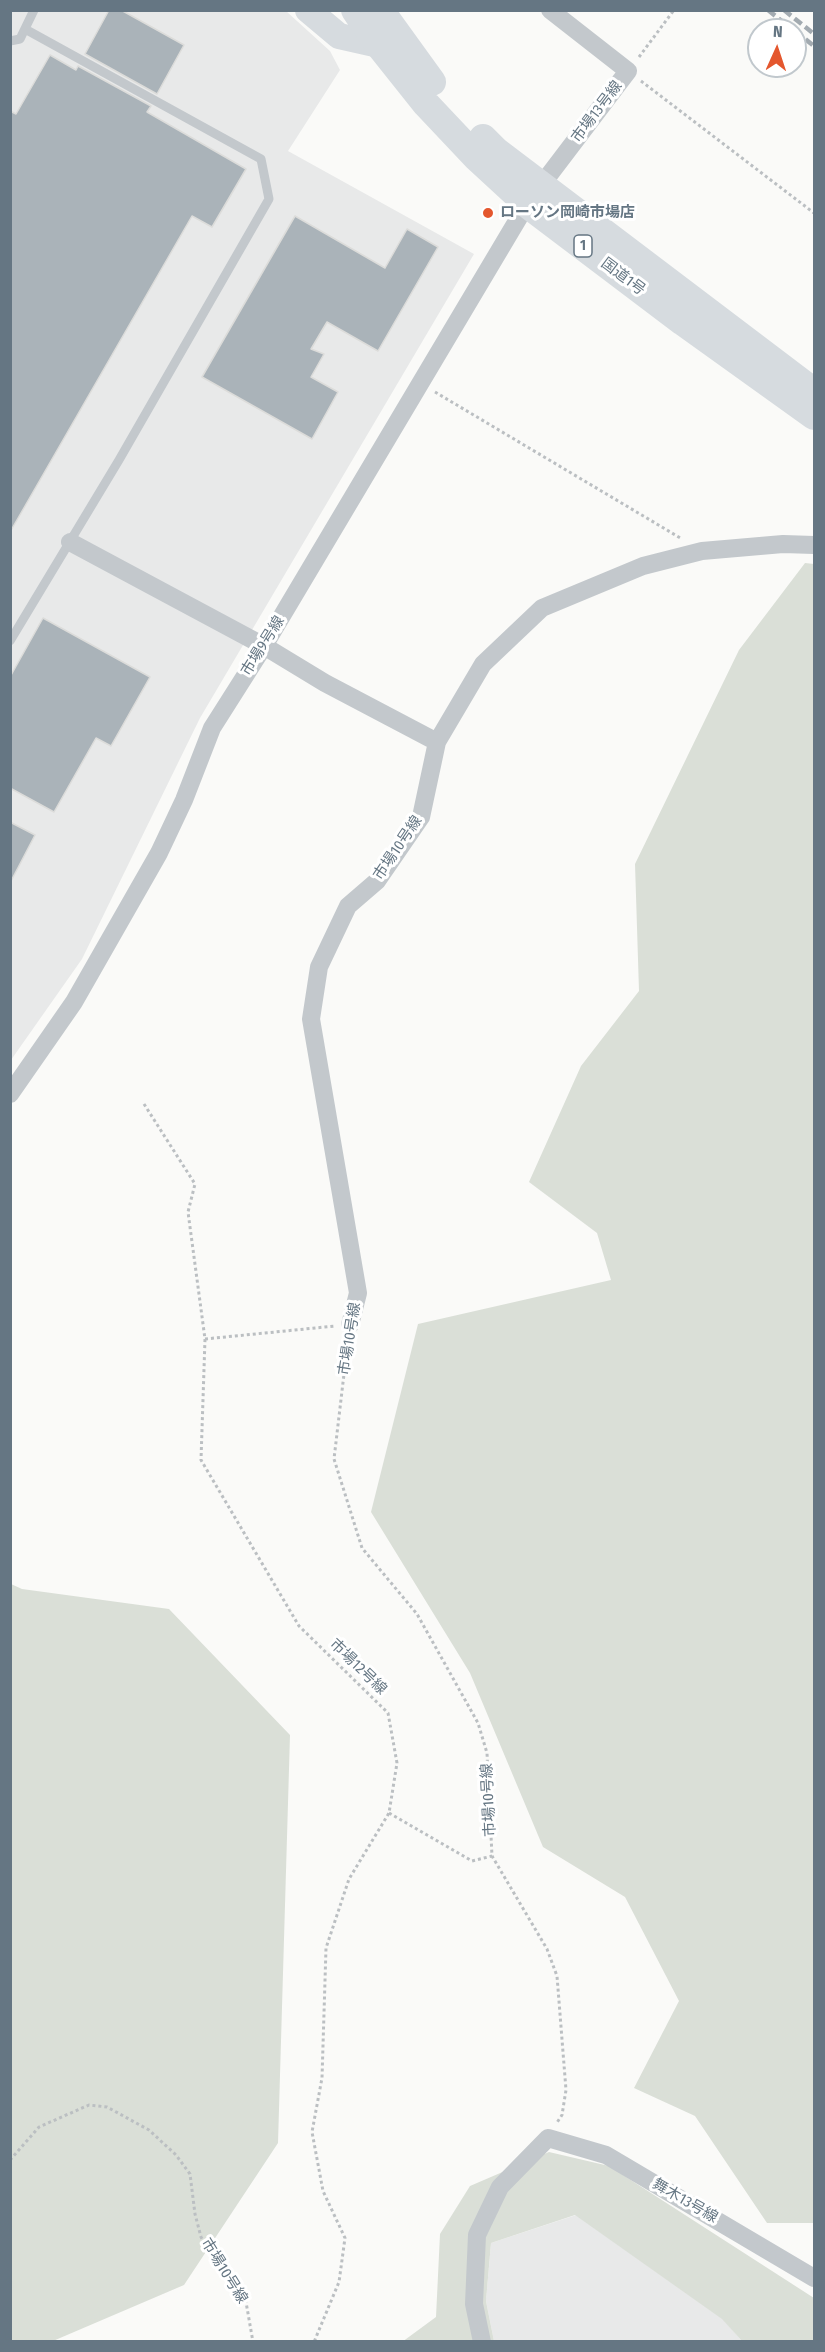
<!DOCTYPE html>
<html>
<head>
<meta charset="utf-8">
<style>
	body { margin:0 }
	#map { position:relative; width:825px; height:2352px; overflow:hidden; background:#fafaf8; font-family:"Fira Sans Condensed",sans-serif }
	canvas { display:block }
	.frame { position:absolute; inset:0; border:12px solid #657683; pointer-events:none }
	.north { position:absolute; left:747px; top:18px; width:60px; height:60px; box-sizing:border-box; background:#fff; border:2px solid #c1c8cd; border-radius:50%; rotate:3deg; font-size:16px; font-weight:700; line-height:24px; text-align:center; color:#657683 }
	.north::after { content:''; display:block; margin:auto; width:21px; height:27px; background:#e4572e; clip-path:polygon(50% 0,100% 100%,50% 72%,0 100%) }
</style>
</head>
<body>
<div id="map">
<canvas width="825" height="2352"></canvas>
<div class="frame"></div>
<div class="north">N</div>
</div>
<script>
const g = document.querySelector('canvas').getContext('2d');
g.lineJoin = 'round';
function fillPath(path, color) { g.fillStyle = color; g.fill(path, 'evenodd'); }
const shape = rows => new Path2D(rows.map(r => 'M' + r).join(''));
function strokePath(path, color, width, dash) { g.strokeStyle = color; g.lineWidth = width; g.lineCap = dash ? 'butt' : 'round'; g.setLineDash(dash || []); g.stroke(path); }
function write(font, color, halo, rows, align = 'center') {
  g.font = font + ' "Fira Sans Condensed","Noto Sans JP",sans-serif'; g.lineWidth = 6; g.setLineDash([]); g.textBaseline = 'middle'; g.strokeStyle = halo; g.fillStyle = color; for (const [text, x, y, turn = 0] of rows) {
    g.save(); g.translate(x, y); g.rotate((+turn || 0) * Math.PI / 180); g.textAlign = isNaN(turn) ? turn : align; if (halo) g.strokeText(text, 0, 0); g.fillText(text, 0, 0); g.restore();
  }
}
fillPath(shape([
	[11,11,286,11,330,51,340,70,288,151,474,254,200,718,82,959,11,1060],
	[576,2215,723,2319,742,2341,494,2341,486,2301,491,2243]
]), '#e8e9e9');
fillPath(shape([
	[805,563,814,564,814,2223,767,2223,695,2116,634,2088,679,2001,625,1897,543,1847,470,1673,371,1512,418,1324,611,1280,597,1233,529,1182,581,1066,639,991,635,864,739,650],
	[11,1584,22,1589,169,1609,290,1735,278,2143,184,2285,53,2341,11,2341],
	[549,2152,609,2166,814,2298,814,2341,742,2341,722,2319,575,2215,491,2243,486,2301,494,2341,402,2342,436,2317,440,2234,470,2186]
]), '#dadfd7');
const building = shape([
	[109,10,121,10,184,45,157,94,85,54,109,10],
	[50,55,76,70,78,66,151,106,147,112,246,169,212,227,192,216,10,532,10,111,16,114,50,55],
	[295,216,385,268,407,229,438,247,378,351,327,322,311,349,324,354,311,377,338,392,312,439,202,377,295,216],
	[43,618,150,677,111,746,96,738,54,812,10,788,10,677,43,618],
	[10,822,35,835,10,883,10,822]
]);
fillPath(building, '#aab3b9');
strokePath(building, '#dcdcda', 1.5);
strokePath(shape([
	[639,57,674,10],
	[641,81,814,213],
	[435,392,682,539],
	[144,1104,195,1184,188,1212,205,1339,201,1460,299,1626,388,1713,397,1763,389,1813,349,1879,326,1948,322,2078,312,2132,323,2191,345,2238,339,2282,314,2342],
	[205,1339,335,1326],
	[348,1340,334,1459,362,1548,417,1614,478,1723,487,1753,492,1856,547,1949,557,1976,566,2090,562,2115,556,2124],
	[389,1813,472,1861,492,1856],
	[10,2160,39,2127,89,2105,107,2107,149,2130,176,2155,190,2174,195,2214,201,2237,221,2273,246,2302,253,2342]
]), '#bbbfc2', 3, [3, 3]);
strokePath(shape([
	[10,41,20,39,34,10],
	[10,641,119,460,269,199,261,159,25,29]
]), '#c3c8cc', 9);
strokePath(shape([
	[70,542,264,646,325,683,437,742],
	[10,1094,74,1002,159,853,184,800,212,728,264,646,527,204,628,71,550,10],
	[350,1325,358,1293,311,1019,319,967,348,906,377,881,421,817,437,742,483,664,542,608,643,566,702,551,783,544,814,545],
	[482,2342,474,2304,477,2235,500,2187,548,2138,606,2155,814,2278]
]), '#c3c8cc', 18);
strokePath(shape([
	[308,10,339,36,379,45]
]), '#d6dbdf', 26);
strokePath(shape([
	[355,10,379,45,426,104,476,157,527,204,683,322,814,416],
	[380,10,432,82],
	[483,138,496,151,814,392]
]), '#d6dbdf', 28);
strokePath(shape([
	[768,10,793,30],
	[784,10,814,34],
	[795,31,814,46]
]), '#a2aab0', 4.5, [9, 4.5]);
for (const [x, y, r, color] of [
	[488,213,6,"#e4572e"]
]) { const dot = new Path2D(); dot.arc(x, y, r, 0, 2 * Math.PI); g.fillStyle = color; g.fill(dot); strokePath(dot, '#fff', 2); }
for (const [x, y, w] of [
	[583,246,18]
]) { const box = new Path2D(); box.roundRect(x - w / 2, y - 11, w, 22, 4.5); g.fillStyle = '#fff'; g.fill(box); strokePath(box, '#657683', 1.5); }
write('bold 14px', '#657683', null, [
	["1",583,246]
]);
write('15px', '#657683', '#fff', [
	["市場13号線",597,112,-53],
	["国道1号",623,277,37],
	["市場9号線",263,646,-58],
	["市場10号線",398,848,-56],
	["市場10号線",350,1339,-81],
	["市場12号線",358,1667,44],
	["市場10号線",489,1800,-93],
	["舞木13号線",685,2201,30],
	["市場10号線",224,2271,58]
]);
write('bold 15px', '#657683', '#fff', [
	["ローソン岡崎市場店",500,213]
], 'left');
</script>
</body>
</html>
